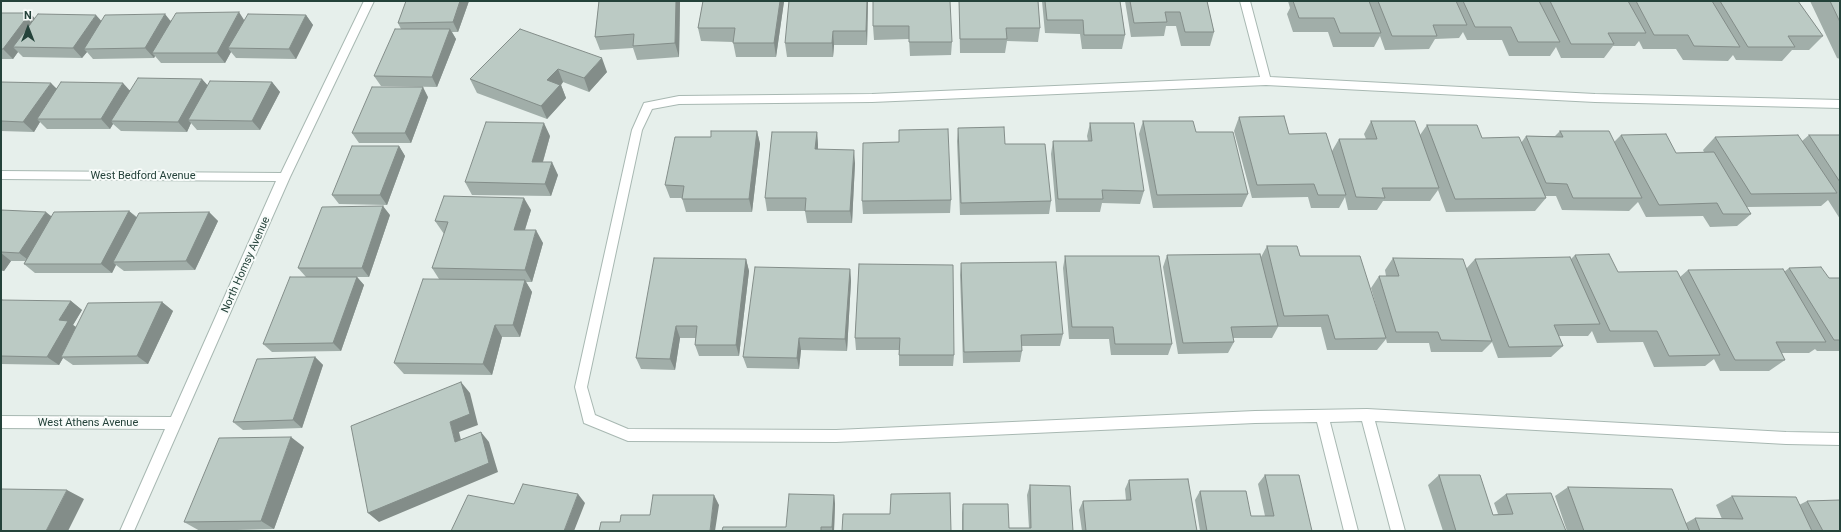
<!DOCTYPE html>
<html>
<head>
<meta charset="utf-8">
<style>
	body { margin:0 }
	#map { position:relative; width:1841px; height:532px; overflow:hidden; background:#e6efeb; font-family:Roboto,sans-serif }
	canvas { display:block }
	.frame { position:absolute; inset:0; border:2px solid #24423a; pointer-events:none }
	.north { position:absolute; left:8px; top:8px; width:40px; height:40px; -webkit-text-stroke:3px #f7fbf9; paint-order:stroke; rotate:0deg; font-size:11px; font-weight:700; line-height:16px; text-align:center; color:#24423a }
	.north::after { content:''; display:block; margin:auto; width:14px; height:18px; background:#24423a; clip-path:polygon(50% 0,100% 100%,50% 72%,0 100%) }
</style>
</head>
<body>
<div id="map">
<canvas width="1841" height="532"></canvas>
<div class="frame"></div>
<div class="north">N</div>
</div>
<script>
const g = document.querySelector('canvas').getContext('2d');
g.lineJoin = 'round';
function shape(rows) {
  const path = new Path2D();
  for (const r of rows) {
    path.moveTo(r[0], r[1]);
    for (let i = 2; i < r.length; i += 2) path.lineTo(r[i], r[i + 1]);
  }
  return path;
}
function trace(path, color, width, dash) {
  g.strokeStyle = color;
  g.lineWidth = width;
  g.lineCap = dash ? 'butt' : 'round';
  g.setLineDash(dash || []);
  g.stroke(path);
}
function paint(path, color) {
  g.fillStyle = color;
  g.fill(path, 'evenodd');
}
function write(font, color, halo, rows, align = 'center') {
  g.font = font + ' Roboto,sans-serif';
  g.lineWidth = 4;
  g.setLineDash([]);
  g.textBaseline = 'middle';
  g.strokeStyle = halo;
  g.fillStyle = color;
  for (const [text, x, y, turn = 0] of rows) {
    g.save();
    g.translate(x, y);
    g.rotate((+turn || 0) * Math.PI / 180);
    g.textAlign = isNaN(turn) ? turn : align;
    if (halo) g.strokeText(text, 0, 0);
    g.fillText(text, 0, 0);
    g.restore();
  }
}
const street = shape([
	[364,1,374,1,290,177,134,531,120,531,165,429,1,428,1,416,171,417,276,181,1,179,1,171,281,173,364,1],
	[1240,1,1250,1,1270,77,1595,94,1840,100,1840,108,1595,102,1266,85,872,102,679,104,652,109,642,130,587,387,595,415,628,429,836,430,1255,411,1367,409,1786,432,1840,433,1840,445,1786,444,1375,421,1405,531,1391,531,1362,421,1330,422,1358,531,1344,531,1317,422,1255,423,836,442,628,441,584,423,575,387,632,130,644,103,679,96,872,94,1260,77,1240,1]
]);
trace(street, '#a8b8b2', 2);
paint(street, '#fff');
paint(shape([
	[406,1,469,1,458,32,452,32,456,39,437,87,381,86,374,76,401,29,398,23],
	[599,1,680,1,679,57,637,60,633,48,600,50,595,37],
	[703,1,784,1,776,57,736,57,733,42,701,41,698,28],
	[868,1,867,45,834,45,833,57,787,57,785,43],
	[873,1,952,42,951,55,910,56,909,39,874,40,873,26],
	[959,1,1038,1,1040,28,1038,42,1007,41,1005,53,960,53],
	[1042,1,1120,1,1125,35,1122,49,1082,49,1080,34,1045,33],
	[1125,1,1207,1,1214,32,1210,46,1181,46,1176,26,1166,26,1164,36,1131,37],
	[1288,1,1798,1,1823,36,1809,50,1792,50,1782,61,1736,60,1733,55,1728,61,1683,60,1676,49,1643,49,1639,41,1635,46,1613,46,1604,58,1561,58,1556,47,1550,56,1509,56,1502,40,1467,40,1463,32,1459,38,1435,39,1429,49,1385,50,1380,36,1374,47,1333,47,1328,32,1293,32,1287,14,1290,8],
	[1810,1,1840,1,1840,59,1837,58],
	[1,13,35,18,101,21,244,20,306,15,313,25,296,59,236,58,231,52,225,63,161,63,155,56,154,58,93,59,87,52,82,58,23,57,18,52,13,59,1,59],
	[520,29,607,72,589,92,563,82,561,85,566,98,547,119,477,93,470,79],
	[1,82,57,88,130,90,272,82,280,92,260,130,197,130,191,123,187,132,121,131,113,124,110,129,47,129,40,122,34,132,1,131],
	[428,97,411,143,359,143,352,133],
	[1239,117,1289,134,1332,151,1339,139,1366,139,1364,134,1371,121,1420,135,1427,125,1482,138,1521,143,1526,136,1555,136,1560,131,1614,142,1621,135,1676,153,1704,152,1703,150,1715,137,1802,141,1809,135,1840,135,1840,219,1828,200,1821,206,1747,207,1751,214,1737,226,1710,227,1703,216,1646,217,1638,202,1629,211,1562,210,1556,196,1545,196,1546,198,1535,211,1446,212,1438,190,1430,201,1383,201,1377,210,1348,210,1345,197,1339,208,1311,208,1308,197,1252,198,1234,131],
	[1143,121,1196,132,1248,194,1242,207,1153,208,1139,134],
	[1090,123,1144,191,1140,204,1102,203,1100,212,1056,212,1051,154,1053,141,1088,141,1087,136],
	[958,128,1005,144,1051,201,1049,214,960,215,957,141],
	[757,131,760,144,752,212,686,212,682,198,670,198,665,185,711,137],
	[817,132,818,145,818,149,855,163,852,223,807,223,805,211,767,211,765,198],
	[550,136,543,162,558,175,551,196,472,195,465,182],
	[899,142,951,200,950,213,863,214,862,201],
	[399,146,405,156,387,205,339,204,332,195],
	[1,210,52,216,129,211,137,217,209,212,218,221,195,270,124,271,116,265,112,273,35,273,24,264,25,261,11,261,4,271,1,271],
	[531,210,525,230,543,243,532,282,526,282,532,292,520,337,502,337,492,375,404,374,394,363,439,279,432,268,444,234,435,221],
	[390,215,369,277,357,277,364,285,341,351,272,352,263,344,306,277,298,268],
	[1267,246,1300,256,1381,323,1371,288,1379,276,1386,276,1385,270,1393,258,1466,269,1475,259,1571,259,1575,255,1618,272,1680,277,1688,270,1784,272,1789,268,1829,278,1840,278,1840,351,1817,351,1815,349,1809,353,1782,353,1785,360,1769,371,1720,371,1714,359,1705,366,1654,367,1643,342,1597,343,1592,331,1588,336,1559,336,1563,346,1551,357,1498,358,1492,342,1482,352,1431,352,1429,343,1387,343,1386,339,1377,350,1327,350,1321,327,1278,327,1272,338,1233,338,1234,342,1228,353,1178,354,1163,267,1167,255,1261,257],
	[1065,256,1172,344,1168,355,1111,355,1109,339,1069,339,1063,268],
	[746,259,749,271,739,356,699,356,695,345,696,338,680,338,675,370,641,369,636,358],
	[961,263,1063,334,1060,346,1022,346,1022,351,1020,362,963,363,960,275],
	[859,264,954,355,953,366,899,366,899,350,856,350,855,338],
	[850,269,851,281,847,351,801,350,799,369,747,368,743,357],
	[1,301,71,301,82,310,73,325,76,327,162,302,173,311,148,364,73,365,63,358,59,365,1,364],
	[315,357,323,365,302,428,243,430,233,422],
	[304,447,274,529,200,531,184,522],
	[1265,475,1312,531,1200,531,1195,500,1200,491,1251,516,1265,516,1258,484],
	[1439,475,1493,515,1498,514,1494,503,1506,494,1566,531,1443,531,1428,485],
	[1129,480,1197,531,1082,531,1079,510,1083,501,1126,500,1125,489],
	[1030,485,1073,531,962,531,962,513,963,504,1009,528,1029,528,1027,495],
	[1568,487,1686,523,1695,518,1722,519,1716,505,1732,496,1799,505,1807,501,1840,531,1567,531,1555,496],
	[834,495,835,504,834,531,722,531,786,527]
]), '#a1aea9');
paint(shape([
	[460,1,469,1,458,32,453,22],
	[676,1,680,1,679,57,675,43],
	[780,1,784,1,784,2,776,57,774,43],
	[867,1,868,1,867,45,866,31],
	[239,12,246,23,228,48,231,52,225,63,217,53],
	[30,13,39,23,13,47,18,52,13,59,3,49],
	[165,14,173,24,152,53,155,56,154,58,145,48],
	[96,15,105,25,84,49,87,52,82,58,73,48],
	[306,15,313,25,296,59,289,49],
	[450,29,456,39,437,87,432,77],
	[833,31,834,45,833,57,832,43],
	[602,58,607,72,589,92,584,78],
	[558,69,563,82,561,85,566,98,547,119,541,106,547,80],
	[202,79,211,89,188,120,191,123,187,132,178,122],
	[272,82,280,92,260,130,252,121],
	[51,83,61,93,37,119,40,122,34,132,23,122],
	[123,83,132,93,111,121,113,124,110,129,101,119],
	[423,87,428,97,411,143,405,133],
	[544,123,550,136,539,175,532,162],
	[757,131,760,144,752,212,749,199],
	[817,132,818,145,817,162,815,149],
	[399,146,405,156,387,205,380,195],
	[854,150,855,163,852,223,850,211],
	[552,162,558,175,551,196,545,184],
	[524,198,531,210,521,242,514,230],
	[383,206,390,215,369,277,362,268],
	[129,211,139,220,113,262,116,265,112,273,101,264],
	[46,212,57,221,31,262,19,253],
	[209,212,218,221,195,270,186,261],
	[536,230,543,243,532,282,525,270],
	[1,253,11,261,4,271,1,269],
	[746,259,749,271,739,356,736,345],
	[850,269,851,281,847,351,845,339],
	[357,277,364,285,341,351,333,343],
	[525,280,532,292,520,337,513,325],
	[71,301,82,310,73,325,79,329,61,357,63,358,59,365,47,357,59,320],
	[162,302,173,311,148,364,137,356],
	[495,325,502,337,492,375,483,364],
	[676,326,680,338,675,370,670,359],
	[799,338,801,350,799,369,797,358],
	[315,357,323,365,302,428,293,420],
	[461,382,470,393,478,425,459,432,464,452,455,442,450,422],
	[481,432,489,442,498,472,379,522,368,513],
	[291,437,304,447,274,529,261,521],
	[67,490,84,499,68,531,46,531],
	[578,494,585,503,574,531,564,531],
	[714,495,719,505,715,531,710,531],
	[834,495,835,504,834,531,832,531,832,527]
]), '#838d89');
const building = shape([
	[406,1,460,1,453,22,398,23,406,1],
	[599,1,676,1,675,43,633,46,634,34,595,37,599,1],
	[703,1,780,1,774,43,733,43,735,28,698,28,703,1],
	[789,1,867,1,866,31,833,31,832,43,785,43,789,1],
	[873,1,950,1,952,42,909,42,909,26,873,26,873,1],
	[959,1,1038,1,1040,28,1006,28,1007,39,960,39,959,1],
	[1045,1,1120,1,1125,35,1084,35,1083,20,1047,20,1045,1],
	[1130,1,1207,1,1214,32,1185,32,1180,12,1165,12,1167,22,1134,23,1130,1],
	[1293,1,1369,1,1381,33,1340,33,1334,18,1299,18,1293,1],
	[1378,1,1456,1,1467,25,1433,25,1437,36,1392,36,1378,1],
	[1463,1,1539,1,1560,42,1518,42,1511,27,1475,27,1463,1],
	[1550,1,1628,1,1646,33,1608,33,1614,44,1571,44,1550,1],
	[1636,1,1712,1,1740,47,1694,46,1688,35,1654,35,1636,1],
	[1720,1,1798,1,1823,36,1788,36,1795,47,1748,47,1720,1],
	[1830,1,1840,1,1840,22,1830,1],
	[239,12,217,53,152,53,176,13,239,12],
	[1,13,30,13,3,49,1,49,1,13],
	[38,14,96,15,73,48,13,47,38,14],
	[165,14,145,48,84,49,105,15,165,14],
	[248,14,306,15,289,49,228,48,248,14],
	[395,29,450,29,432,77,374,76,395,29],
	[520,29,602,58,584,78,558,69,547,80,560,85,541,106,470,79,520,29],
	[138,78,202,79,178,122,111,121,138,78],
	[210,81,272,82,252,121,188,120,210,81],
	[1,82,51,83,23,122,1,121,1,82],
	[61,82,123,83,101,119,37,119,61,82],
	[372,87,423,87,405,133,352,133,372,87],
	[1284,116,1289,134,1326,133,1346,195,1318,195,1314,184,1257,185,1239,117,1284,116],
	[1143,121,1193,121,1196,132,1233,132,1248,194,1157,195,1143,121],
	[1371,121,1415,121,1439,188,1382,188,1385,198,1356,197,1339,139,1377,139,1371,121],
	[486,122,544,123,532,162,552,162,545,184,465,182,486,122],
	[1090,123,1134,123,1144,191,1102,190,1103,199,1058,199,1053,141,1092,141,1090,123],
	[1427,125,1477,125,1482,138,1519,137,1546,198,1455,199,1427,125],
	[1004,127,1005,144,1045,144,1051,201,961,203,958,128,1004,127],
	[948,129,951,200,862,201,863,143,899,142,899,130,948,129],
	[711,131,757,131,749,199,682,199,684,186,665,185,675,137,711,137,711,131],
	[1560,131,1609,131,1642,198,1573,198,1567,184,1546,183,1526,136,1563,137,1560,131],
	[772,132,817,132,815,149,854,150,850,211,805,211,806,198,765,198,772,132],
	[1666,134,1676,153,1714,152,1751,214,1723,214,1717,203,1659,205,1621,135,1666,134],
	[1798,135,1837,193,1751,194,1715,137,1798,135],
	[1809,135,1840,135,1840,182,1809,135],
	[352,146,399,146,380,195,332,195,352,146],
	[444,196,524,198,514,230,536,230,525,270,432,268,448,222,435,221,444,196],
	[383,206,362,268,298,268,322,207,383,206],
	[1,210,46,212,19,253,1,252,1,210],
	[129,211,101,264,24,264,54,212,129,211],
	[209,212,186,261,113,262,139,213,209,212],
	[1267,246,1297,246,1300,256,1360,256,1386,338,1335,339,1328,315,1284,316,1267,246],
	[1260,254,1278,326,1231,327,1234,342,1183,343,1167,255,1260,254],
	[1609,254,1618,272,1677,271,1720,355,1669,356,1657,331,1610,331,1575,255,1609,254],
	[1065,256,1159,256,1172,344,1115,344,1113,327,1072,327,1065,256],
	[1570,257,1600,324,1554,325,1563,346,1509,347,1475,259,1570,257],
	[654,258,746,259,736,345,695,345,697,326,676,326,670,359,636,358,654,258],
	[1393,258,1463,259,1492,341,1441,340,1438,332,1396,332,1379,276,1399,276,1393,258],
	[1056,262,1063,334,1021,335,1022,351,964,352,961,263,1056,262],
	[859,264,953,265,954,355,899,355,900,338,855,338,859,264],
	[755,267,850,269,845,339,799,338,797,358,743,357,755,267],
	[1821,267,1829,278,1840,278,1840,340,1834,340,1789,268,1821,267],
	[1783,269,1826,342,1776,342,1785,360,1735,360,1688,270,1783,269],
	[290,277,357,277,333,343,263,344,290,277],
	[423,279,525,280,513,325,495,325,483,364,394,363,423,279],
	[2,300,71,301,59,320,68,321,47,357,1,356,1,301,2,300],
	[162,302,137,356,61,357,88,303,162,302],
	[315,357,293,420,233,422,257,359,315,357],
	[461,382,470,414,450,422,455,442,481,432,489,463,368,513,351,426,461,382],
	[291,437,261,521,184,522,219,438,291,437],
	[1265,475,1299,475,1312,531,1207,531,1200,491,1246,491,1251,516,1274,516,1265,475],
	[1439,475,1480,475,1493,515,1513,514,1506,494,1551,493,1566,531,1456,531,1439,475],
	[1188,479,1197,531,1086,531,1083,501,1131,500,1129,480,1188,479],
	[523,484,578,494,564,531,451,531,468,495,514,504,523,484],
	[1030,485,1070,486,1073,531,963,531,963,504,1008,504,1009,528,1031,528,1030,485],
	[1568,487,1672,489,1689,531,1584,531,1568,487],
	[1,489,67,490,46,531,1,531,1,489],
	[950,493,951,531,842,531,843,514,890,514,891,494,950,493],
	[789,494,834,495,832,527,821,527,821,531,722,531,723,527,786,527,789,494],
	[653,495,714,495,710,531,599,531,601,522,620,522,621,515,650,515,653,495],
	[1732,496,1796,497,1812,531,1700,531,1695,518,1743,519,1732,496],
	[1840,500,1840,531,1823,531,1807,501,1840,500]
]);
paint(building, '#bbcac4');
trace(building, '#838d89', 1);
write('11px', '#24423a', '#f7fbf9', [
	["West Bedford Avenue",143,176],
	["North Homsy Avenue",246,265,-66],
	["West Athens Avenue",88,423]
]);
</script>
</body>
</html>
